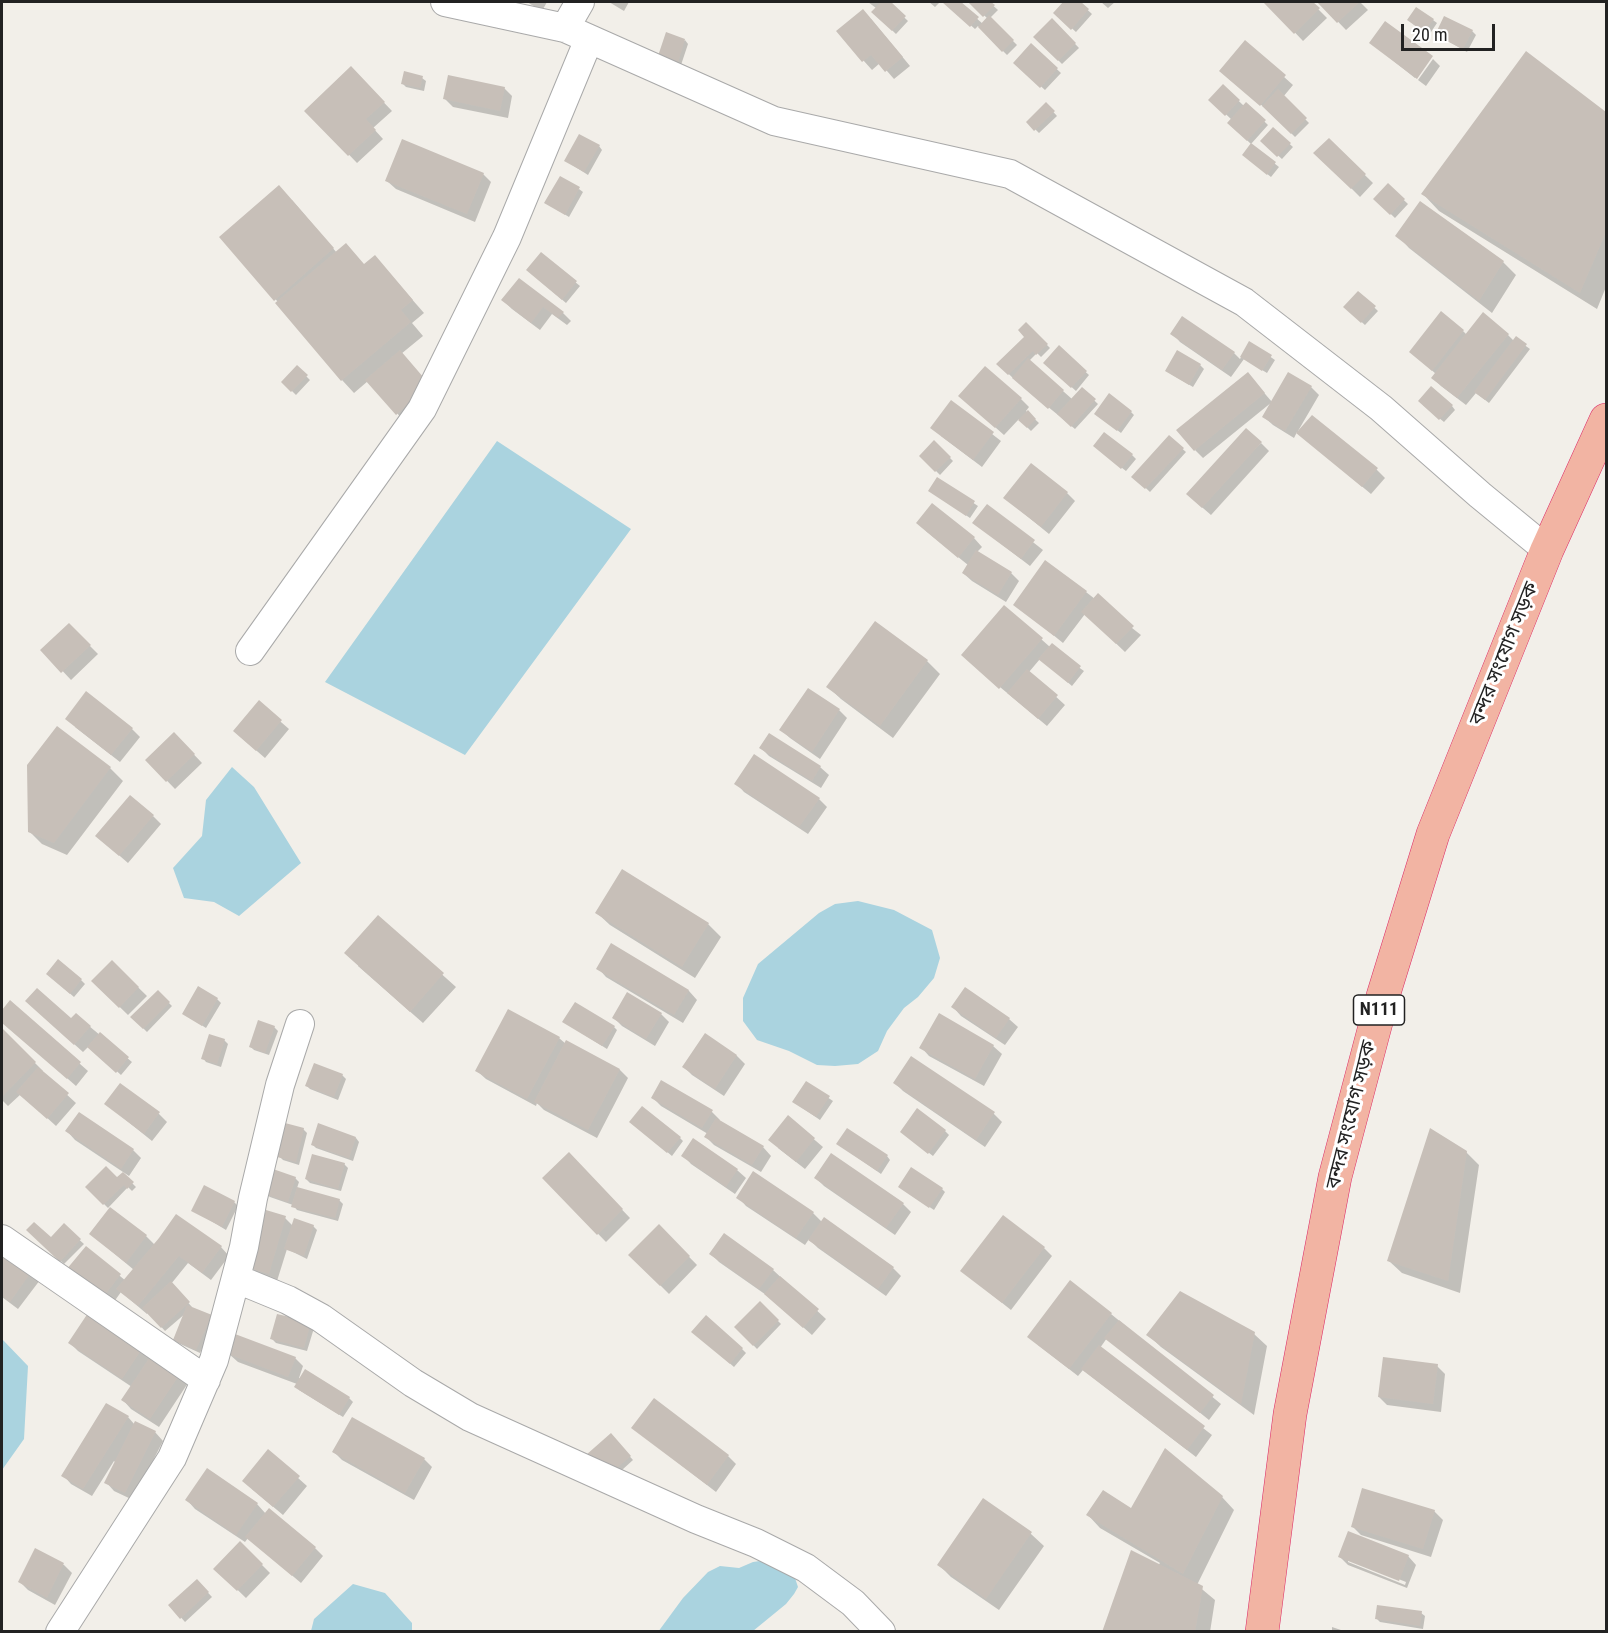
<!DOCTYPE html>
<html>
<head>
<meta charset="utf-8">
<style>
	body { margin:0 }
	#map { position:relative; width:1608px; height:1633px; overflow:hidden; background:#f2efe9; font-family:"Roboto Condensed",sans-serif }
	canvas { display:block }
	.frame { position:absolute; inset:0; border:3px solid #222; pointer-events:none }
	.scale { position:absolute; left:1401px; top:24px; width:94px; height:27px; box-sizing:border-box; border:3px solid #222; border-top:0; padding-left:8px; font-size:18px; line-height:21px; white-space:nowrap; color:#222; -webkit-text-stroke:4px #fff; paint-order:stroke }
</style>
</head>
<body>
<div id="map">
<canvas width="1608" height="1633"></canvas>
<div class="frame"></div>
<div class="scale">20 m</div>
</div>
<script>
const g = document.querySelector('canvas').getContext('2d');
g.lineJoin = 'round';
function paint(path, color) {
  g.fillStyle = color;
  g.fill(path, 'evenodd');
}
function shape(rows) {
  const path = new Path2D();
  for (const r of rows) {
    path.moveTo(r[0], r[1]);
    for (let i = 2; i < r.length; i += 2) path.lineTo(r[i], r[i + 1]);
  }
  return path;
}
function trace(path, color, width, dash) {
  g.strokeStyle = color;
  g.lineWidth = width;
  g.lineCap = dash ? 'butt' : 'round';
  g.setLineDash(dash || []);
  g.stroke(path);
}
function write(font, color, halo, rows, align = 'center') {
  g.font = font + ' "Roboto Condensed","Noto Sans Bengali",sans-serif';
  g.lineWidth = 6;
  g.setLineDash([]);
  g.textBaseline = 'middle';
  g.strokeStyle = halo;
  g.fillStyle = color;
  for (const [text, x, y, turn = 0] of rows) {
    g.save();
    g.translate(x, y);
    g.rotate((+turn || 0) * Math.PI / 180);
    g.textAlign = isNaN(turn) ? turn : align;
    if (halo) g.strokeText(text, 0, 0);
    g.fillText(text, 0, 0);
    g.restore();
  }
}
paint(shape([
	[497,441,631,529,465,755,325,682],
	[232,767,254,787,301,863,239,916,214,902,184,898,173,868,202,836,206,800],
	[858,901,894,910,932,930,940,958,934,978,918,997,904,1008,887,1031,878,1051,858,1064,835,1066,817,1065,789,1051,757,1040,743,1021,743,998,758,964,819,913,835,904],
	[2,1339,28,1366,24,1439,2,1470],
	[767,1560,795,1578,798,1587,794,1594,786,1604,753,1631,658,1632,683,1598,708,1572,720,1566,739,1568,753,1562],
	[353,1584,385,1593,412,1623,412,1631,311,1631,314,1619]
]), '#aad3df');
paint(shape([
	[527,2,547,2,542,11],
	[609,2,629,2,624,11],
	[868,2,888,2,908,21,896,34,873,12,876,8],
	[929,2,940,2,935,7],
	[944,2,958,2,983,24,988,19,970,2,989,2,998,10,990,18,1017,45,1007,55,978,26,975,29],
	[1065,2,1079,2,1092,14,1076,32,1055,13],
	[1101,2,1115,2,1108,8],
	[1266,2,1311,2,1327,18,1303,41],
	[1319,2,1360,2,1368,10,1346,30],
	[871,19,910,66,894,79,880,63,872,70,838,32],
	[1052,20,1079,48,1062,64,1035,37],
	[1433,20,1437,23,1429,35,1413,24],
	[1472,31,1476,35,1467,52,1437,35],
	[685,40,688,44,680,68,663,62],
	[1245,42,1293,85,1283,97,1309,123,1295,137,1270,112,1229,79],
	[1371,43,1431,57,1415,78],
	[1031,45,1061,73,1045,90,1015,63],
	[1526,53,1606,114,1606,287,1597,309,1439,211,1423,194],
	[1433,59,1440,66,1426,86,1418,80],
	[351,68,392,111,373,128,383,139,357,163,307,111],
	[422,78,426,81,424,91,406,87,402,83],
	[1223,86,1244,106,1246,104,1268,125,1251,144,1229,123,1232,120,1211,100],
	[504,88,512,96,508,118,453,107,445,99],
	[1046,104,1057,116,1039,133,1028,122],
	[1273,129,1293,147,1282,159,1262,141],
	[1329,140,1373,183,1360,197,1316,153],
	[1251,145,1279,167,1271,177,1248,159],
	[599,146,602,150,588,175,566,161],
	[483,174,491,182,475,222,396,189,387,181],
	[1388,185,1408,204,1395,218,1375,199],
	[579,189,583,192,569,217,546,203],
	[292,200,337,253,365,265,375,257,424,313,412,323,423,336,401,354,437,394,405,422,368,381,354,393,342,380,278,302,221,238],
	[1420,203,1503,262,1516,275,1492,313,1409,248,1397,235],
	[541,254,580,286,566,303,532,274],
	[519,280,563,313,571,321,567,325,552,314,540,330,512,309,503,300],
	[1359,293,1378,311,1365,325,1345,307],
	[1026,324,1050,348,1041,357,1037,353,1029,361,1072,399,1082,389,1098,404,1075,429,1013,378,998,364,1026,337],
	[1463,331,1467,335,1508,335,1514,341,1516,339,1530,349,1489,403,1476,393,1466,405,1441,386,1433,378,1436,374,1411,352],
	[1172,333,1234,353,1240,359,1250,343,1275,360,1267,373,1244,359,1231,377,1180,342],
	[1059,348,1089,375,1076,391,1045,363],
	[1200,365,1204,369,1193,387,1171,374],
	[297,367,310,380,296,395,283,382],
	[1248,374,1272,402,1203,458,1195,450],
	[1311,387,1319,395,1298,431,1299,432,1312,417,1377,470,1385,478,1371,494,1297,432,1294,438,1273,425,1264,417],
	[1021,399,1029,407,1026,411,1039,423,1031,431,1019,419,1004,435,969,404],
	[951,402,1001,441,982,467,941,436],
	[1423,405,1452,406,1455,410,1444,422],
	[1131,412,1134,415,1121,433,1100,417],
	[1169,437,1186,452,1150,492,1133,476],
	[934,442,953,461,940,475,921,456],
	[1261,443,1269,451,1211,515,1196,502],
	[1099,450,1132,455,1136,459,1126,471],
	[937,479,978,506,970,518,930,491],
	[1067,493,1075,501,1049,534,1005,498],
	[987,506,1043,550,1030,566,974,523],
	[926,531,974,538,982,547,977,552,1011,573,1019,581,1006,602,972,581,963,573,968,565],
	[1086,592,1141,635,1125,652,1085,614,1063,643,1015,604],
	[1005,607,1050,647,1084,671,1072,686,1040,659,1029,672,1065,705,1047,726,971,663],
	[875,623,927,661,940,674,893,738,841,699,828,687],
	[69,625,98,654,71,680,43,650],
	[259,703,289,729,265,758,243,739],
	[839,710,847,718,820,759,790,738,781,730],
	[75,727,132,729,140,737,120,762],
	[57,728,110,768,123,781,67,855,42,844,29,831],
	[182,742,202,763,175,789,147,760],
	[761,748,820,767,829,775,821,788,769,756],
	[736,783,819,799,827,807,808,834,744,792],
	[153,816,161,824,128,863,106,844],
	[597,913,708,924,721,937,695,978,610,925],
	[378,917,456,987,423,1023,358,966],
	[612,945,689,991,697,1000,683,1023,606,977,598,968],
	[112,962,147,996,128,1015,93,981],
	[52,978,81,980,85,984,74,997],
	[158,992,172,1006,147,1032,132,1017],
	[217,999,221,1003,206,1028,184,1014],
	[10,1002,88,1071,76,1086,2,1021,2,1012],
	[953,1007,1009,1019,1018,1027,1005,1045,961,1016],
	[35,1009,71,1020,76,1015,132,1062,121,1075,89,1046,83,1052],
	[661,1014,669,1022,655,1046,622,1026,614,1018],
	[939,1015,993,1046,1002,1054,984,1086,929,1056,921,1047],
	[564,1022,614,1027,617,1030,607,1049],
	[274,1027,278,1031,269,1055,254,1050,250,1046],
	[2,1030,43,1071,42,1072,76,1103,56,1126,21,1094,8,1106,2,1100],
	[705,1035,737,1056,745,1064,724,1096,692,1075,684,1067],
	[559,1038,566,1044,566,1042,620,1070,628,1078,597,1138,544,1110,537,1103,536,1106,486,1079,477,1071],
	[224,1040,228,1044,221,1067,206,1062,203,1058],
	[911,1058,994,1114,1002,1122,985,1147,903,1091,895,1083],
	[342,1075,346,1079,338,1100,310,1089,307,1086],
	[806,1083,833,1101,820,1120,798,1105],
	[653,1098,712,1112,720,1120,719,1122,763,1147,771,1156,761,1172,714,1145,706,1137,708,1134,661,1106],
	[106,1104,159,1114,167,1122,152,1141],
	[788,1117,823,1147,805,1169,778,1148],
	[635,1125,680,1138,683,1141,672,1156],
	[303,1129,307,1133,299,1165,283,1160,279,1156],
	[67,1131,133,1150,141,1158,129,1176,75,1140],
	[945,1131,949,1135,933,1156,906,1135],
	[356,1138,359,1142,353,1161,316,1148,312,1144],
	[693,1140,737,1170,746,1178,735,1194,691,1164,683,1155],
	[838,1144,887,1156,890,1160,881,1174],
	[1466,1152,1479,1165,1460,1293,1402,1273,1389,1261],
	[569,1154,630,1218,606,1242,544,1178],
	[344,1164,348,1168,341,1191,310,1183,306,1179],
	[123,1174,136,1187,132,1191,128,1187,108,1208,87,1187,117,1179],
	[295,1178,299,1182,297,1188,339,1200,343,1204,338,1221,297,1210,293,1205,270,1197,266,1194],
	[816,1178,903,1204,911,1212,895,1235,824,1186],
	[942,1189,945,1192,934,1210,904,1190],
	[738,1197,813,1213,822,1222,893,1268,901,1276,886,1296,818,1248,809,1239,805,1245,746,1206],
	[234,1202,238,1206,226,1230,193,1210],
	[285,1218,293,1226,313,1226,317,1230,307,1259,287,1249,277,1281,259,1275,251,1267],
	[64,1226,84,1244,64,1264,28,1230,51,1240],
	[659,1226,697,1265,669,1294,630,1255],
	[91,1234,146,1236,155,1245,221,1247,229,1256,211,1280,188,1263,171,1284,192,1307,191,1308,215,1320,200,1353,178,1343,174,1340,186,1313,165,1331,148,1312,147,1314,121,1292,111,1306,86,1248,126,1281,134,1270],
	[1044,1248,1052,1256,1011,1310,962,1271],
	[2,1250,40,1280,18,1309,2,1297],
	[711,1254,773,1270,826,1319,812,1335,769,1297,719,1262],
	[760,1303,781,1324,757,1349,736,1327],
	[93,1309,188,1383,159,1427,131,1409,123,1400,132,1387,78,1351,70,1343],
	[1111,1314,1221,1404,1209,1420,1107,1338,1100,1348,1212,1435,1196,1457,1083,1370,1078,1376,1038,1345],
	[310,1324,314,1328,307,1351,276,1343,272,1339],
	[1254,1334,1267,1346,1254,1415,1161,1347,1148,1335],
	[697,1335,742,1349,746,1353,734,1367],
	[229,1354,295,1358,303,1366,299,1378,349,1398,353,1402,343,1417,299,1390,297,1384,238,1362],
	[1437,1366,1445,1374,1441,1412,1387,1405,1379,1397],
	[128,1417,135,1425,155,1432,163,1441,133,1500,114,1491,106,1482,116,1463,114,1461,92,1496,71,1484,63,1475],
	[633,1428,728,1456,736,1464,716,1492],
	[610,1435,633,1460,611,1480],
	[269,1452,307,1486,283,1515,252,1489],
	[334,1452,424,1459,432,1467,414,1500,342,1460],
	[1222,1497,1234,1510,1197,1585,1215,1600,1210,1632,1104,1632,1160,1563,1100,1528,1088,1515],
	[187,1500,257,1504,266,1514,315,1548,323,1556,301,1583,248,1538,245,1542,195,1509],
	[984,1500,1031,1534,1044,1546,999,1610,951,1577,939,1565],
	[1434,1511,1443,1520,1431,1557,1361,1535,1352,1526],
	[240,1543,270,1573,246,1598,216,1569],
	[36,1550,64,1565,72,1573,55,1605,28,1590,20,1582],
	[1408,1556,1416,1565,1407,1588,1348,1565,1340,1557],
	[1348,1559,1406,1582,1405,1585,1348,1562],
	[197,1581,212,1597,185,1622,170,1605],
	[1421,1613,1425,1616,1423,1629,1380,1622,1377,1619],
	[1332,1627,1347,1632,1332,1632]
]), '#0003');
paint(shape([
	[881,2,891,2,906,16,892,31,871,12],
	[942,2,961,2,979,17,970,27],
	[968,2,991,2,995,5,983,17],
	[1063,2,1081,2,1089,9,1071,30,1053,13],
	[1263,2,1313,2,1320,8,1294,34],
	[1317,2,1360,2,1337,23],
	[1416,7,1434,19,1424,32,1407,20],
	[863,9,903,57,885,72,871,55,862,62,836,31],
	[989,15,1014,40,1002,52,978,27],
	[1444,16,1473,30,1463,49,1435,35],
	[1052,18,1076,43,1058,61,1033,37],
	[1385,21,1433,56,1417,79,1369,43],
	[666,32,685,39,677,66,657,59],
	[1245,40,1286,75,1260,106,1219,71],
	[1031,43,1058,68,1040,88,1013,63],
	[1526,51,1606,112,1606,232,1580,293,1421,194],
	[351,66,385,102,366,119,376,130,348,156,304,111],
	[404,71,423,76,420,88,401,84],
	[448,75,505,87,500,111,443,99],
	[1223,84,1240,100,1225,116,1208,100],
	[1278,89,1307,118,1291,134,1262,106],
	[1046,102,1055,111,1034,131,1026,122],
	[1246,102,1266,120,1247,141,1227,123],
	[1273,127,1291,143,1277,157,1260,141],
	[579,134,600,145,584,172,564,161],
	[1329,138,1366,174,1351,189,1313,153],
	[402,139,484,173,467,214,385,181],
	[1251,143,1276,162,1267,175,1242,155],
	[560,176,580,187,565,215,544,203],
	[1388,183,1405,199,1390,215,1373,199],
	[279,185,334,248,274,301,219,237],
	[1420,201,1504,261,1479,301,1395,236],
	[346,243,364,264,375,255,413,300,401,310,411,322,341,381,275,303],
	[541,252,577,281,562,300,526,270],
	[519,278,564,312,558,318,543,307,531,323,501,300],
	[1358,291,1376,306,1361,323,1343,307],
	[1441,311,1464,330,1432,371,1409,352],
	[1483,312,1509,334,1457,398,1431,378],
	[1182,316,1235,352,1222,370,1170,334],
	[1026,322,1048,344,1036,355,1033,351,1008,375,996,364,1024,337,1018,330],
	[1516,336,1527,344,1485,400,1474,392],
	[1249,341,1272,355,1262,371,1240,357],
	[1059,345,1087,371,1071,388,1043,363],
	[400,350,430,385,396,415,365,380],
	[1177,350,1201,364,1189,385,1165,371],
	[1028,358,1064,390,1048,409,1012,378],
	[297,365,308,375,291,392,281,382],
	[985,366,1022,398,995,428,958,396],
	[1248,372,1265,393,1194,451,1176,430],
	[1288,372,1312,386,1285,431,1262,417],
	[1431,386,1453,405,1439,420,1418,401],
	[1082,387,1096,399,1071,427,1057,414],
	[1109,393,1132,411,1117,431,1094,414],
	[951,400,994,432,973,460,930,428],
	[1028,410,1036,419,1027,428,1018,420],
	[1312,415,1378,468,1362,487,1296,433],
	[1246,428,1262,442,1202,508,1186,494],
	[1104,432,1133,454,1121,469,1093,446],
	[1169,435,1184,448,1145,489,1131,477],
	[934,440,951,457,935,472,919,456],
	[1031,463,1068,492,1041,527,1003,498],
	[937,477,975,501,966,516,928,491],
	[932,503,975,537,958,558,916,523],
	[987,504,1035,540,1021,559,972,523],
	[976,550,1012,572,998,595,962,573],
	[1045,560,1087,591,1054,636,1013,605],
	[1098,593,1134,626,1116,644,1081,612],
	[1004,605,1043,638,999,689,961,655],
	[875,621,928,660,880,726,826,687],
	[69,623,91,645,61,673,40,650],
	[1052,643,1081,666,1068,683,1038,659],
	[1027,669,1058,695,1038,719,1007,693],
	[808,688,840,709,812,752,779,730],
	[86,691,133,728,111,755,65,719],
	[259,700,282,720,256,751,233,731],
	[57,726,111,767,54,843,28,832,27,765],
	[174,732,195,754,166,782,145,760],
	[769,733,821,766,812,781,759,748],
	[754,754,820,798,799,827,734,784],
	[130,795,154,815,119,856,95,836],
	[622,869,709,923,682,967,595,913],
	[378,915,444,973,410,1012,344,953],
	[611,943,689,990,674,1015,596,969],
	[58,959,82,979,70,994,46,974],
	[112,960,139,987,119,1008,91,981],
	[198,986,218,998,202,1026,182,1014],
	[965,987,1010,1018,996,1038,951,1007],
	[37,988,71,1018,76,1013,91,1026,74,1045,25,1001],
	[158,990,170,1002,143,1029,130,1017],
	[627,992,662,1013,646,1039,612,1018],
	[10,1000,81,1062,67,1079,2,1023,2,1010],
	[575,1002,615,1026,602,1046,562,1022],
	[508,1009,560,1037,527,1099,475,1071],
	[939,1013,994,1045,975,1079,919,1048],
	[258,1020,275,1026,265,1053,249,1047],
	[2,1028,36,1062,2,1097],
	[100,1032,129,1057,116,1073,87,1047],
	[705,1033,737,1055,715,1089,682,1067],
	[209,1034,225,1039,217,1064,201,1059],
	[566,1040,620,1069,588,1130,534,1102],
	[911,1056,995,1112,976,1140,893,1083],
	[314,1063,343,1074,334,1097,305,1086],
	[38,1067,69,1093,47,1119,16,1092],
	[661,1080,713,1110,702,1128,651,1098],
	[806,1081,830,1096,816,1117,792,1102],
	[120,1083,160,1112,144,1134,104,1104],
	[642,1106,681,1137,667,1153,629,1122],
	[917,1108,946,1130,928,1154,900,1132],
	[79,1112,134,1149,121,1169,65,1131],
	[788,1115,815,1138,796,1162,768,1140],
	[716,1118,764,1146,752,1165,704,1137],
	[285,1123,304,1128,296,1162,277,1157],
	[318,1123,356,1137,349,1158,311,1145],
	[847,1128,888,1155,877,1171,836,1144],
	[1430,1128,1467,1151,1448,1281,1387,1261],
	[693,1138,738,1169,726,1187,681,1156],
	[569,1152,623,1209,597,1235,542,1178],
	[831,1153,904,1203,886,1228,814,1178],
	[312,1154,345,1163,338,1189,305,1179],
	[106,1166,117,1177,123,1172,134,1182,127,1189,124,1185,103,1205,85,1187],
	[911,1167,943,1188,929,1208,898,1187],
	[273,1169,296,1177,288,1202,265,1194],
	[753,1171,814,1212,796,1238,736,1198],
	[204,1185,235,1201,222,1227,191,1211],
	[297,1187,340,1199,335,1218,291,1207],
	[110,1207,147,1235,126,1263,89,1234],
	[266,1210,286,1216,269,1274,249,1268],
	[176,1214,222,1246,202,1273,179,1256,138,1306,116,1289,159,1238],
	[1003,1215,1045,1247,1002,1303,960,1271],
	[824,1217,894,1267,878,1289,808,1240],
	[294,1218,314,1225,304,1256,284,1249],
	[34,1222,51,1237,64,1223,81,1239,60,1262,26,1230],
	[659,1224,690,1256,660,1286,628,1255],
	[724,1233,774,1269,759,1289,709,1254],
	[86,1246,121,1274,102,1299,66,1270],
	[2,1248,32,1271,10,1302,2,1296],
	[780,1276,819,1309,803,1328,764,1294],
	[1070,1280,1112,1313,1069,1369,1027,1337],
	[171,1281,190,1302,161,1328,142,1308],
	[1180,1291,1255,1332,1241,1404,1146,1335],
	[760,1301,779,1320,753,1346,734,1327],
	[187,1305,212,1315,196,1350,173,1340],
	[92,1307,146,1343,122,1379,68,1343],
	[277,1314,311,1322,304,1348,270,1339],
	[706,1315,743,1348,730,1364,691,1332],
	[1119,1320,1214,1395,1200,1413,1104,1338],
	[235,1334,296,1357,288,1377,228,1354],
	[1099,1345,1205,1426,1187,1450,1081,1369],
	[152,1354,180,1374,150,1419,121,1400],
	[1383,1357,1438,1364,1433,1404,1378,1397],
	[305,1369,350,1397,339,1415,294,1387],
	[654,1398,729,1455,707,1485,631,1428],
	[106,1403,129,1416,83,1489,61,1476],
	[352,1417,425,1458,405,1493,332,1452],
	[135,1421,156,1431,125,1493,104,1483],
	[611,1433,631,1456,606,1477,586,1455],
	[1165,1448,1223,1496,1183,1574,1086,1515,1103,1490,1131,1508],
	[268,1449,300,1476,273,1507,242,1481],
	[207,1468,258,1503,236,1535,185,1500],
	[1362,1488,1435,1510,1423,1549,1351,1527],
	[983,1498,1032,1532,986,1599,937,1565],
	[269,1508,316,1547,292,1576,245,1537],
	[1348,1531,1409,1555,1399,1581,1338,1557],
	[240,1541,263,1564,237,1591,213,1569],
	[35,1548,64,1563,47,1598,18,1582],
	[1131,1550,1203,1586,1195,1632,1102,1632],
	[197,1579,209,1592,180,1619,168,1605],
	[1377,1605,1422,1611,1420,1626,1375,1619]
]), '#c7bfb8');
const minor = shape([
	[445,2,565,28,774,121,1010,174,1244,302,1381,408,1480,495,1547,550],
	[565,28,580,2],
	[250,651,422,409,507,237,589,39],
	[2,1239,206,1380],
	[237,1279,288,1300,321,1318,413,1383,470,1417,696,1519,756,1543,806,1568,853,1603,881,1632],
	[60,1632,172,1458,214,1360,244,1247,253,1198,280,1085,300,1024]
]);
const trunk = shape([
	[1262,1632,1290,1414,1335,1177,1383,996,1433,834,1547,550,1606,420]
]);
trace(minor, '#a9a9a9', 30);
trace(trunk, '#dc2a67', 34);
trace(minor, '#fff', 28);
trace(trunk, '#f2b4a3', 33);
for (const [x, y, w] of [
	[1379,1010,51]
]) {
  const box = new Path2D();
  box.roundRect(x - w / 2, y - 15, w, 30, 4.5);
  g.fillStyle = '#fff';
  g.fill(box);
  trace(box, '#222', 1.5);
}
write('bold 18px', '#222', null, [
	["N111",1379,1010]
]);
write('20px', '#222', '#fff', [
	["বন্দর সংযোগ সড়ক",1505,654,-68],
	["বন্দর সংযোগ সড়ক",1352,1115,-76]
]);
</script>
</body>
</html>
